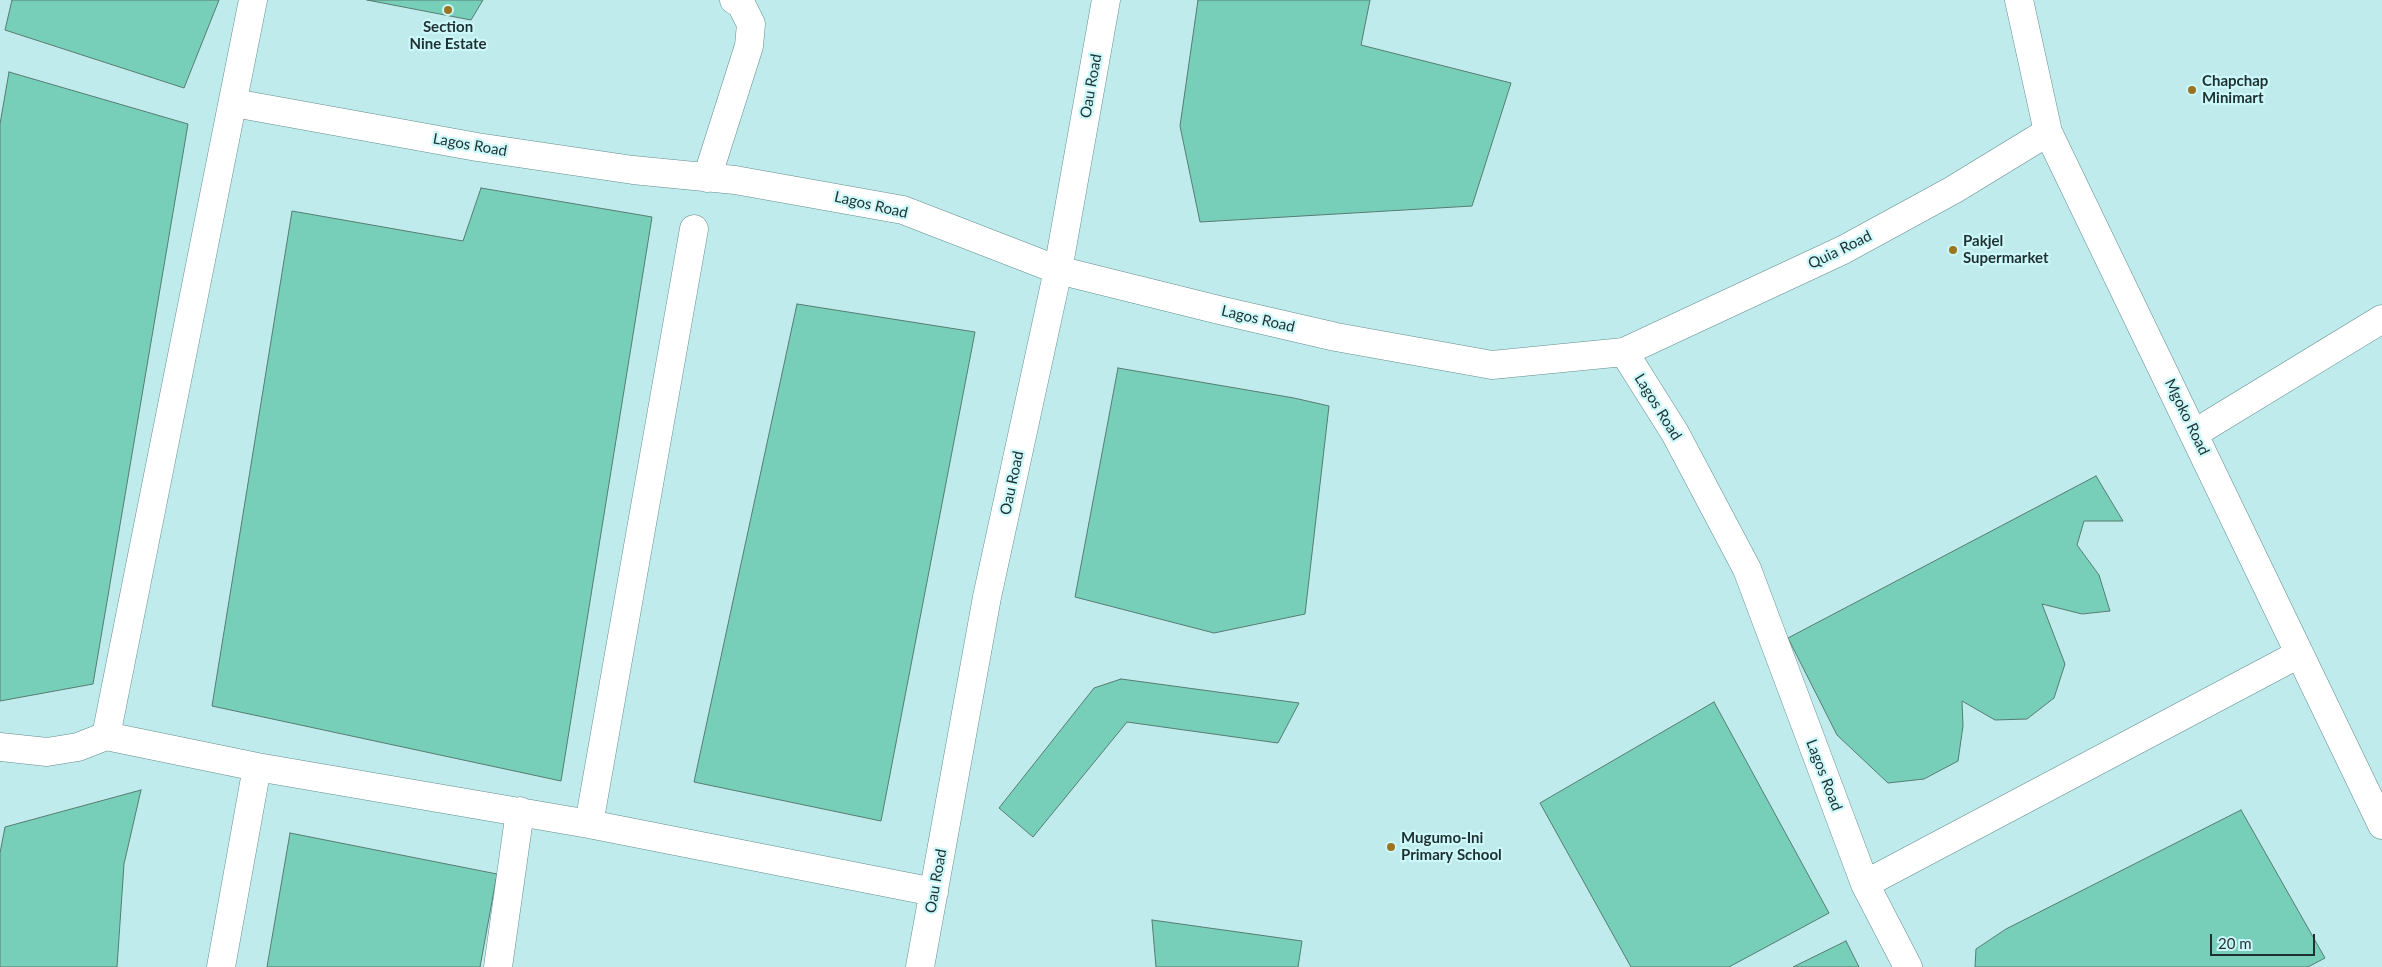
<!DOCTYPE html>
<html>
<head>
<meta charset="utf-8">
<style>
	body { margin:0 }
	#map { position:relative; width:2382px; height:967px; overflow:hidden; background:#bfebed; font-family:Lato,sans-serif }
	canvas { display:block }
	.scale { position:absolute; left:2210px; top:934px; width:105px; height:22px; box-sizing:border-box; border:2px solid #1f3031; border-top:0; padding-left:6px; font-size:15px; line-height:18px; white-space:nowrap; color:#1f3031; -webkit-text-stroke:4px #ccf8fa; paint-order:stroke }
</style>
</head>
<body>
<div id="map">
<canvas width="2382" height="967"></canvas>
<div class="scale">20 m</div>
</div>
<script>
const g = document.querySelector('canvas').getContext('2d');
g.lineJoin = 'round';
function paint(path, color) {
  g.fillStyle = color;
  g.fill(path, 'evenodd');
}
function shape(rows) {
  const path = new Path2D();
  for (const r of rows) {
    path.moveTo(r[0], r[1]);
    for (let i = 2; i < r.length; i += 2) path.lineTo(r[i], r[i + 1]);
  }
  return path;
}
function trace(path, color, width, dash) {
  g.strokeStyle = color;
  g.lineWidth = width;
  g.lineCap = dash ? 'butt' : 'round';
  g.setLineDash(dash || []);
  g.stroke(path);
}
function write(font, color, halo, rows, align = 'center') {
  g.font = font + ' Lato,sans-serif';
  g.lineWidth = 4.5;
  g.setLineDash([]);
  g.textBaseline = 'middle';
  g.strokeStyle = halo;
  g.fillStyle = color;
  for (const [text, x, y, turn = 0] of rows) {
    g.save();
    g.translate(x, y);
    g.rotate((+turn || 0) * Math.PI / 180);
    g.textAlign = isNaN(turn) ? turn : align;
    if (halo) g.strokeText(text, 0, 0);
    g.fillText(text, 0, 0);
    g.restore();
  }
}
const building = shape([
	[12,0,219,0,184,88,5,30,12,0],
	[367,0,483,0,471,20,367,0],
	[1198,0,1370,0,1361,45,1511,83,1472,206,1200,222,1180,126,1198,0],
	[9,72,188,124,93,684,0,701,0,124,9,72],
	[481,188,652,217,561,781,212,706,292,211,463,241,481,188],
	[797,304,975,332,881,821,694,782,797,304],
	[1118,368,1294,398,1329,406,1305,614,1214,633,1075,597,1118,368],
	[2096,476,2123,521,2084,521,2077,545,2099,575,2110,611,2082,614,2042,604,2065,664,2054,698,2027,719,1995,720,1962,701,1963,726,1958,761,1924,779,1888,783,1837,735,1788,638,2096,476],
	[1121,679,1299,703,1278,743,1127,722,1033,837,999,808,1094,688,1121,679],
	[1714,702,1829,913,1729,967,1631,967,1540,803,1714,702],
	[141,790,124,864,117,967,0,967,0,853,5,827,141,790],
	[2241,810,2325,958,2308,967,1975,967,1976,949,2006,929,2241,810],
	[290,833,497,874,480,967,267,967,290,833],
	[1152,920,1302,941,1298,967,1156,967,1152,920],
	[1846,941,1859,967,1793,967,1846,941]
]);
paint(building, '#78cfb9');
trace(building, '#567c71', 1);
const minor = shape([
	[253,0,106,736,257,767,589,824,934,892],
	[2019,0,2048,132,2382,825],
	[234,103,477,147,633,170,735,180,903,210,1058,270,1219,310,1336,337,1492,365,1624,352,1675,433,1747,569,1865,884,1908,967],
	[707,178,749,46,751,24,741,4,734,0],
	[1624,352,1843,250,1953,190,2048,132],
	[2195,433,2382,319],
	[0,747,47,752,78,747,106,736],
	[589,824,694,229],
	[1865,884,2299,654],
	[221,967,257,767],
	[498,967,520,811],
	[920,967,987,597,1058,270,1106,0]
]);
trace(minor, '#638c8e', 29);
trace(minor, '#fff', 28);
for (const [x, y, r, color] of [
	[448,10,5,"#9c7320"],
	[2192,90,5,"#9c7320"],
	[1953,250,5,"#9c7320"],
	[1391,847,5,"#9c7320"]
]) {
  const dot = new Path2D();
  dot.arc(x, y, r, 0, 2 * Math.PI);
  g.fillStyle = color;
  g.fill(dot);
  trace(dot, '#ccf8fa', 2);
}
write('bold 15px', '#1f3031', '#ccf8fa', [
	["Section",448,27,"center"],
	["Nine Estate",448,44,"center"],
	["Chapchap",2202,81],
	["Minimart",2202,98],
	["Pakjel",1963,241],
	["Supermarket",1963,258],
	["Mugumo-Ini",1401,838],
	["Primary School",1401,855]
], 'left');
write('15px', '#1f3031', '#ccf8fa', [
	["Oau Road",1091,86,-80],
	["Lagos Road",470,145,10],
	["Lagos Road",871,205,13],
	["Quia Road",1840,250,-26],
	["Lagos Road",1258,319,13],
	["Lagos Road",1658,407,58],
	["Mgoko Road",2187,417,64],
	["Oau Road",1012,483,-78],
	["Lagos Road",1824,775,69],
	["Oau Road",936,881,-80]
]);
</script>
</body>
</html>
